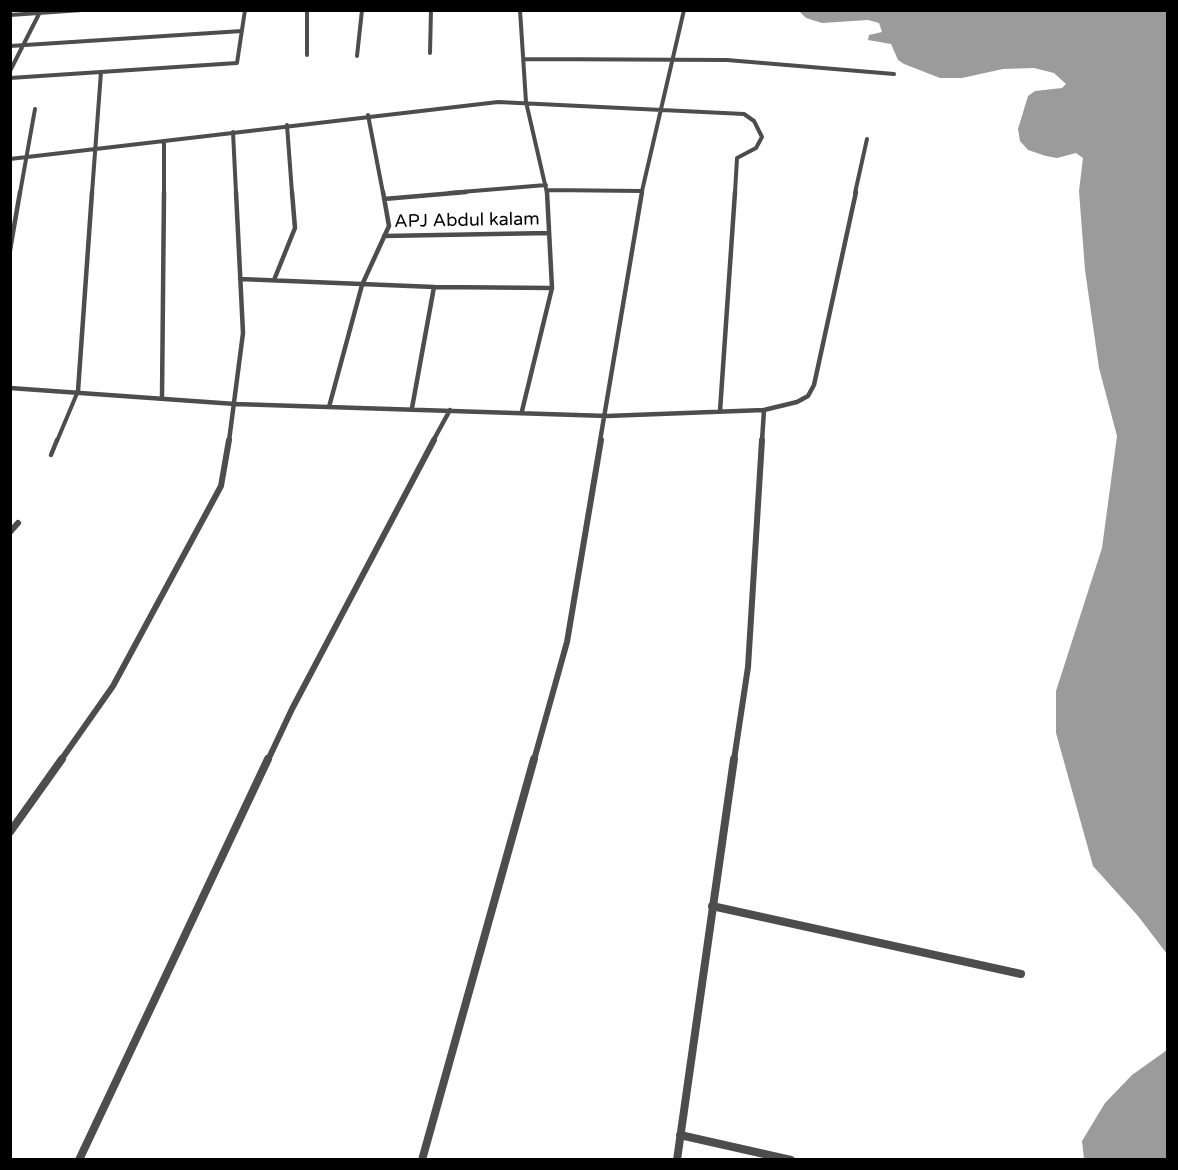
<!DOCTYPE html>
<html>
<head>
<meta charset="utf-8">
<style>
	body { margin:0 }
	#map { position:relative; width:1178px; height:1170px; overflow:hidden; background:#fff; font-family:"Varela Round",sans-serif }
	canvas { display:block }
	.frame { position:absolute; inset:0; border:12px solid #000; pointer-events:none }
</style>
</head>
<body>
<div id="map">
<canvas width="1178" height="1170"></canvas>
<div class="frame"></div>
</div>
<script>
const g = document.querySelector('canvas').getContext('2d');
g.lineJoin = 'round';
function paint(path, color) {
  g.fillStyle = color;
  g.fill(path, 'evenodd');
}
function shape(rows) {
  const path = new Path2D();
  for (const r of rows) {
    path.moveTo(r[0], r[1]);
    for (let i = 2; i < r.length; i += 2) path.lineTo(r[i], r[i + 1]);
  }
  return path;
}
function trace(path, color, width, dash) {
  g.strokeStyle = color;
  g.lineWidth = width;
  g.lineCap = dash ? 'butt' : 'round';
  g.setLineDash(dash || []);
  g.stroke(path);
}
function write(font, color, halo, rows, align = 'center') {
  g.font = font + ' "Varela Round",sans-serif';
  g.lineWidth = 4.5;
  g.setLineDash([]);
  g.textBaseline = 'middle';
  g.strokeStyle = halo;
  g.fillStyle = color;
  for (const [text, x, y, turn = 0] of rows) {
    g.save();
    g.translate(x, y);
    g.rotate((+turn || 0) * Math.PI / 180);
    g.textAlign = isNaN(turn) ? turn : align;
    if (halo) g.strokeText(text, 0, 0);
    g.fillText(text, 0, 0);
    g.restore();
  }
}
paint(shape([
	[799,11,1167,11,1167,954,1138,916,1093,866,1056,733,1056,691,1102,548,1117,436,1099,368,1085,270,1079,191,1083,158,1076,153,1057,158,1046,156,1028,150,1020,141,1018,129,1028,96,1035,91,1062,88,1066,84,1054,73,1034,68,1003,69,962,78,940,78,904,64,898,60,891,44,868,40,869,35,882,32,879,23,868,20,822,23,806,18],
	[1167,1050,1167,1159,1084,1159,1082,1141,1105,1103,1132,1075]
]), '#9b9b9b');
trace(shape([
	[57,441,78,391]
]), '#4d4d4d', 4);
trace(shape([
	[51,455,57,440]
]), '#4d4d4d', 4.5);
trace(shape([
	[307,10,307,55],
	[520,10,526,102,547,193],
	[10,15,82,10],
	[10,46,242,31],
	[430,53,431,10],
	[357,56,362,10],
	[524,59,727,60,894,74],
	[10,71,41,10],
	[10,78,237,63,245,10],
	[368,115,383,193],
	[287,125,292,193],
	[233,132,236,193],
	[10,159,498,102,744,114,754,121,762,137,756,148,737,158,735,193],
	[547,190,642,191,642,193],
	[642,191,684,10],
	[20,193,35,109],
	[92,193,101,72],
	[164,193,164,141],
	[449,193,546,185],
	[855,193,867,139]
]), '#4d4d4d', 4);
trace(shape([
	[384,199,466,192],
	[384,236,549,233],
	[10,250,20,192],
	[240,279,434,287,552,288],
	[274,280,295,228,292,192],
	[10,388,235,404,607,416,764,410,797,402,808,396,814,385,856,192],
	[78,391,92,192],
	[162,397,164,192],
	[329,407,362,285,389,226,383,192],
	[412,408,434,287],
	[522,411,552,288,547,192],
	[720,411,735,192],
	[229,441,243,333,236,192],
	[433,441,450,410],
	[600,441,642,192],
	[762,441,764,410]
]), '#4d4d4d', 4.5);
trace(shape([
	[10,532,18,523],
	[61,760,113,686,221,486,229,440],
	[268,760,292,709,434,440],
	[534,760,567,642,601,440],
	[734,760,748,667,762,440]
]), '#4d4d4d', 6);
trace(shape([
	[10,832,62,759],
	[712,906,1021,974],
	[680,1135,791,1160],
	[79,1160,268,759],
	[422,1160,534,759],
	[677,1160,734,759]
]), '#4d4d4d', 8);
write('18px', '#000', '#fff', [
	["APJ Abdul kalam",467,221,-1]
]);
</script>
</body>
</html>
